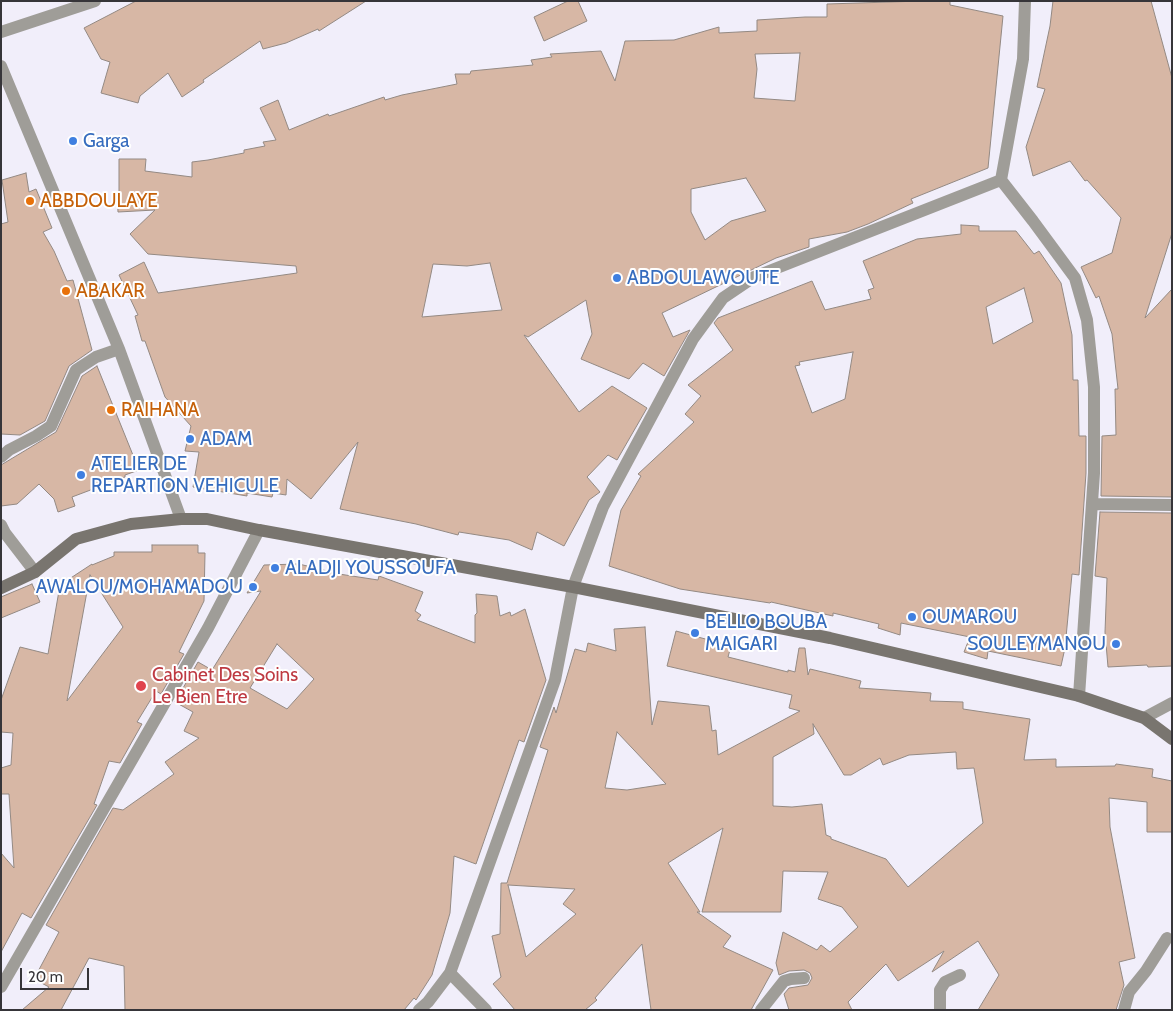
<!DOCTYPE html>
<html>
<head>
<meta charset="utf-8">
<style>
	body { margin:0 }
	#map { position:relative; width:1173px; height:1011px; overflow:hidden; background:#f1eefa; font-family:Cabin,sans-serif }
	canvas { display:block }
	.frame { position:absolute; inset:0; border:2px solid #363539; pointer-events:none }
	.scale { position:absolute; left:20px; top:968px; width:69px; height:22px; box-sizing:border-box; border:2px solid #363539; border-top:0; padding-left:6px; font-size:15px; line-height:18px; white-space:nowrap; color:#363539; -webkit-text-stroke:4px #fff; paint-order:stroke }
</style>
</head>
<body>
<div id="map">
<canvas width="1173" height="1011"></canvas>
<div class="frame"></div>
<div class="scale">20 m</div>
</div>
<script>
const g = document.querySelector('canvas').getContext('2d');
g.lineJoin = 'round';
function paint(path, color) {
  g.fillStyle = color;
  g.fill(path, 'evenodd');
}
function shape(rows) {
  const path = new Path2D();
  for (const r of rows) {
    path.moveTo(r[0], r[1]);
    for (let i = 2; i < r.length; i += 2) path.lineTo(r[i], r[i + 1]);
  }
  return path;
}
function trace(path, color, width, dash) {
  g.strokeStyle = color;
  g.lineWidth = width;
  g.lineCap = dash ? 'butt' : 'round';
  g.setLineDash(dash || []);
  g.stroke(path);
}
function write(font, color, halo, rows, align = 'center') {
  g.font = font + ' Cabin,sans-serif';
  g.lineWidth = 4;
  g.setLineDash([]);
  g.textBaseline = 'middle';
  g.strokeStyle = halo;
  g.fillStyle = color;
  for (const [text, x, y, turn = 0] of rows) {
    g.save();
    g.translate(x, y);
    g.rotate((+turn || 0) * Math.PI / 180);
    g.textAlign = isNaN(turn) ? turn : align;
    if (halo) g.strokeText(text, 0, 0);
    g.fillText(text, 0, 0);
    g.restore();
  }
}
const building = shape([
	[136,1,366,1,319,31,318,29,286,43,263,49,260,41,203,80,204,82,182,97,168,73,140,96,138,103,101,93,110,62,101,59,84,28,136,1],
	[568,1,578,1,587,21,544,41,534,17,568,1],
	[921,1,950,1,950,5,1003,16,988,168,911,199,913,203,868,224,847,232,809,239,809,247,776,258,662,313,673,337,690,330,664,376,643,363,629,379,581,359,592,334,586,300,528,337,524,335,579,412,612,386,647,408,617,460,608,455,587,477,600,492,589,500,564,546,537,532,532,550,509,540,459,532,458,535,416,524,340,509,358,442,311,499,287,479,286,495,273,493,272,497,247,493,247,496,193,487,199,452,185,451,191,426,165,397,145,341,142,341,135,316,138,315,119,275,144,262,158,293,297,273,296,266,148,254,130,234,155,210,118,212,117,193,119,192,119,159,146,159,145,171,192,177,192,162,208,160,244,153,244,150,265,146,263,142,276,140,260,108,278,100,289,130,328,114,329,116,384,97,385,100,402,95,457,84,455,74,470,74,471,71,533,65,531,60,552,57,550,54,601,51,615,81,625,41,674,40,719,27,719,33,757,31,757,20,805,17,827,17,827,4,921,1],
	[800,53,795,101,754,98,757,69,755,54,800,53],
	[746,178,766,211,731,221,705,240,691,212,691,189,746,178],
	[490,263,502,310,422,317,433,264,467,266,490,263],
	[1053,1,1151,1,1172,78,1172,233,1145,318,1172,289,1172,497,1101,496,1102,436,1116,435,1115,389,1118,389,1112,334,1099,296,1096,298,1081,267,1112,253,1121,218,1087,180,1085,181,1070,161,1033,176,1026,147,1045,89,1037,87,1050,26,1053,1],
	[26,173,29,192,36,189,52,228,43,232,54,251,67,281,73,280,92,350,69,366,45,421,20,435,1,434,1,224,8,222,2,180,26,173],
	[961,225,979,226,979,231,1016,231,1034,254,1039,251,1061,283,1072,335,1073,380,1078,380,1079,436,1086,436,1086,473,1079,575,1072,574,1065,648,1061,666,988,651,987,659,964,652,970,637,901,623,900,635,878,628,879,624,833,613,833,616,771,602,770,603,680,589,609,566,621,510,641,476,638,474,694,422,685,414,701,396,688,385,733,350,714,323,718,318,812,281,825,310,871,299,868,290,874,288,863,261,917,239,961,234,961,225],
	[1024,288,1033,322,993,344,986,307,1024,288],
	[853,352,845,399,812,413,795,366,800,365,799,362,853,352],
	[97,366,139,470,125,475,125,477,72,497,75,506,58,512,54,499,39,484,17,504,1,506,1,465,56,432,82,376,97,366],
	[1100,512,1172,513,1172,666,1148,667,1147,665,1108,667,1105,632,1107,578,1095,576,1100,512],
	[152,545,198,545,198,553,205,553,204,601,179,652,184,654,161,694,156,691,137,722,142,724,120,763,109,761,94,804,97,805,31,918,22,913,1,952,1,853,14,868,9,794,1,794,1,768,11,765,13,733,1,732,1,700,20,647,48,654,60,585,92,564,92,565,114,556,114,552,152,552,152,545],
	[90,575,123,627,67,701,90,575],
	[299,564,339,574,378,580,379,576,423,592,415,611,421,615,417,620,475,643,475,615,477,613,476,594,497,596,500,616,510,612,511,616,525,609,546,680,524,742,519,740,476,864,454,856,450,913,432,975,416,1000,414,998,404,1010,125,1010,124,966,89,958,61,1010,22,1010,49,987,34,979,59,932,46,925,113,808,123,810,174,774,165,762,199,738,184,731,193,712,175,702,198,662,212,670,261,591,247,593,264,565,299,564],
	[277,644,314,679,287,709,250,688,277,644],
	[32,584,40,602,1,618,1,597,32,584],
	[645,627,652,725,658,701,709,706,712,731,716,730,718,755,800,711,789,708,792,695,667,666,676,631,731,646,728,657,788,672,788,670,795,672,799,648,805,648,808,675,810,669,861,681,859,688,931,693,930,701,963,702,963,709,1030,719,1024,760,1056,759,1056,767,1115,766,1116,764,1153,769,1152,777,1172,781,1172,832,1147,832,1147,802,1109,798,1110,827,1135,958,1119,962,1124,985,1116,1010,978,1010,999,975,978,941,932,972,944,951,898,981,886,964,848,1002,852,1010,789,1010,784,994,789,988,808,985,812,978,810,973,804,970,789,971,779,975,776,963,783,932,817,950,821,945,830,952,858,927,842,907,818,899,828,872,783,871,781,912,702,912,723,828,668,863,700,912,697,912,731,936,723,947,773,970,751,1010,651,1010,642,944,595,998,597,1000,585,1010,515,1010,493,984,501,977,492,936,500,934,501,883,507,883,548,750,540,747,554,707,556,713,575,649,586,652,588,643,616,651,614,629,645,627],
	[813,724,844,775,851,775,880,758,883,765,909,755,956,752,957,769,974,768,983,823,908,887,886,859,831,839,831,837,826,835,822,804,792,807,773,806,773,757,814,734,813,724],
	[617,732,666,784,627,790,605,788,617,732],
	[508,885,575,889,563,904,576,914,526,957,508,885]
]);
paint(building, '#d7b7a5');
trace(building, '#938983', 1);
trace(shape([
	[1025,1,1023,59,1001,180,1033,221,1075,278,1087,320,1094,387,1094,473,1079,696],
	[1,32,95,1],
	[1,66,119,349,181,519],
	[1,457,9,450,36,436,51,426,76,370,96,357,119,349],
	[1092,504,1172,505],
	[1,525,5,533,35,572],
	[1144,718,1172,703],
	[450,973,486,1010],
	[1,987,208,628,259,530],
	[419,1010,428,1002,450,973,555,680,573,587,603,507,693,339,723,298,754,277,1001,180],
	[761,1010,784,981,791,979,804,978],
	[940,1010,940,990,945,982,960,975],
	[1124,1010,1129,992,1146,971,1167,938]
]), '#9f9d98', 12);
trace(shape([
	[1,588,35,572,76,539,131,524,181,519,207,519,259,530,573,587,830,638,1079,696,1144,718,1172,739]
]), '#79756f', 12);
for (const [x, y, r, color] of [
	[73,141,5,"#3f7fe0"],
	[30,201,5,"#e8710a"],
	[617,278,5,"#3f7fe0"],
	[66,291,5,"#e8710a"],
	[111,410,5,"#e8710a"],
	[190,439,5,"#3f7fe0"],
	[81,475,5,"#3f7fe0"],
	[275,568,5,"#3f7fe0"],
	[253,587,5,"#3f7fe0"],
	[912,617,5,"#3f7fe0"],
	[695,633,5,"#3f7fe0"],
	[1116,644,5,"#3f7fe0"],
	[141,686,6,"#e0444e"]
]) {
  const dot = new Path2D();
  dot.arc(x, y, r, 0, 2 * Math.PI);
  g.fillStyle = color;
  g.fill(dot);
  trace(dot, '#fff', 2);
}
write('19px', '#366cbe', '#fff', [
	["Garga",83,141],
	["ABDOULAWOUTE",627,278],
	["ADAM",200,439],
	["ATELIER DE",91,464],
	["REPARTION VEHICULE",91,486],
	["ALADJI YOUSSOUFA",285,568],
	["AWALOU/MOHAMADOU",243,587,"right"],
	["OUMAROU",922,617],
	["BELLO BOUBA",705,622],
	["MAIGARI",705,644],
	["SOULEYMANOU",1106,644,"right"]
], 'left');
write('19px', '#c56008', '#fff', [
	["ABBDOULAYE",40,201],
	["ABAKAR",76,291],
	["RAIHANA",121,410]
], 'left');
write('19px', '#be3a42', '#fff', [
	["Cabinet Des Soins",152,675],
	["Le Bien Etre",152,697]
], 'left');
</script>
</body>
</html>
